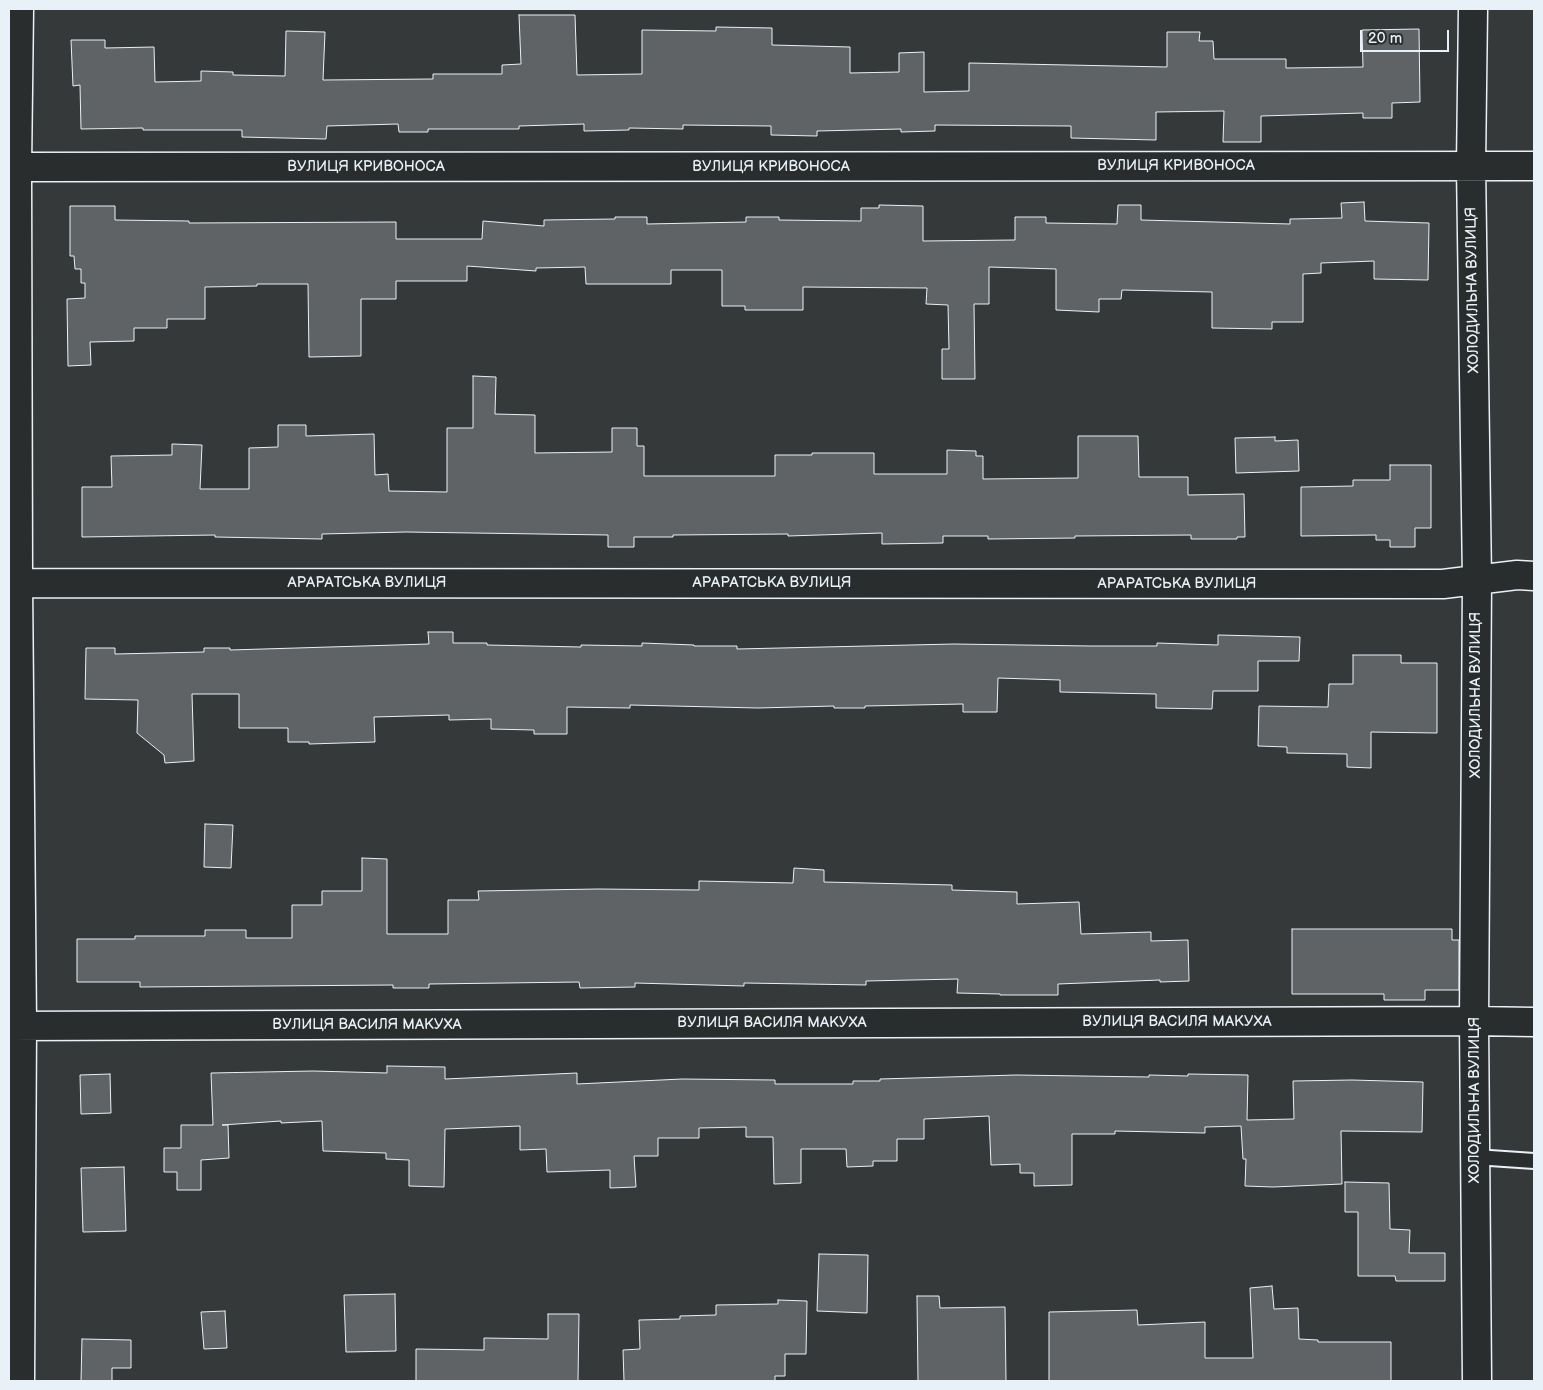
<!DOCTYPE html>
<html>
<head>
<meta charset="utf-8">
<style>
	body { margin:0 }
	#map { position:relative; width:1543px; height:1390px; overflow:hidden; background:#35393a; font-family:"Balsamiq Sans",sans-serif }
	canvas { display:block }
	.frame { position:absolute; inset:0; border:10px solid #e8f1f8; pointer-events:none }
	.scale { position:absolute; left:1360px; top:30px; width:89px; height:22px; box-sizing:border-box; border:2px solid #e8f1f8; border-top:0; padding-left:6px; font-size:15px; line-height:18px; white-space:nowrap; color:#e8f1f8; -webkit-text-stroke:4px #2a2d2e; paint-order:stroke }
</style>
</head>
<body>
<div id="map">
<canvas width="1543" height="1390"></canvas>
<div class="frame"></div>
<div class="scale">20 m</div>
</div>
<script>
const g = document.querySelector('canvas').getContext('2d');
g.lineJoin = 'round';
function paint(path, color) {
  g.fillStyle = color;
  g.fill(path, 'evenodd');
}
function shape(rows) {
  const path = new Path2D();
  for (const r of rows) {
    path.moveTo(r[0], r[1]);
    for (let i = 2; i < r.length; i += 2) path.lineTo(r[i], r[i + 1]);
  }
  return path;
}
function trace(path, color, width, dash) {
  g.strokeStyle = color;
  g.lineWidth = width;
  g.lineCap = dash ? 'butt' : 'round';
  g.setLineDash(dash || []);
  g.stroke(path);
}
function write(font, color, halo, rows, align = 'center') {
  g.font = font + ' "Balsamiq Sans",sans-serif';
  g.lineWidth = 4.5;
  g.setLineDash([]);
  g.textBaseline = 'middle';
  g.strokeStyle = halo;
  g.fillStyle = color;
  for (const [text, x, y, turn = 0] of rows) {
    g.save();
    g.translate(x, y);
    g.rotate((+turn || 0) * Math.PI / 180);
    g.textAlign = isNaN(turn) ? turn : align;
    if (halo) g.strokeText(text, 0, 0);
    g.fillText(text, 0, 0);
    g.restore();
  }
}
const building = shape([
	[519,15,575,15,577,75,642,74,642,30,716,31,716,27,772,28,772,45,850,47,850,73,899,72,899,53,924,52,924,92,969,91,969,63,1167,67,1167,32,1200,32,1199,41,1213,41,1214,59,1286,59,1286,68,1363,67,1362,30,1419,29,1420,102,1392,103,1392,118,1363,118,1363,113,1261,116,1261,142,1223,142,1224,111,1156,112,1156,140,1071,138,1071,126,935,125,935,131,901,132,901,129,817,131,817,136,771,135,771,126,683,125,683,129,629,128,629,130,584,131,584,124,519,126,519,129,428,129,428,132,399,132,398,124,327,126,326,139,242,137,242,130,143,130,143,128,81,129,80,85,73,86,71,40,105,40,105,48,154,47,155,82,201,81,201,71,233,72,233,75,285,76,286,31,325,32,323,80,433,79,433,74,502,74,502,65,521,64,519,15],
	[1364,202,1365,221,1429,223,1428,280,1374,279,1374,261,1321,263,1321,273,1303,274,1303,322,1272,322,1272,329,1212,328,1212,292,1122,290,1121,299,1099,299,1099,312,1056,310,1056,269,989,267,989,304,974,304,975,379,942,379,942,349,949,349,948,305,926,304,927,288,803,287,803,310,745,310,745,306,722,306,722,270,671,270,671,284,586,284,585,267,536,268,536,271,467,266,467,281,396,281,396,299,361,299,361,356,309,357,308,284,257,284,257,286,205,287,205,319,167,319,167,328,134,328,134,341,90,342,91,365,68,366,67,299,85,298,85,283,81,283,81,269,75,269,74,256,70,256,70,206,115,206,115,220,189,221,189,223,396,222,396,239,482,239,483,221,544,226,544,220,615,219,615,217,647,217,647,224,746,222,746,217,779,217,779,220,861,221,861,208,879,208,879,205,923,206,923,241,1015,240,1015,217,1046,217,1046,223,1117,224,1118,205,1141,205,1141,220,1290,224,1290,219,1342,218,1341,203,1364,202],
	[473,376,496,377,495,414,535,415,535,453,612,452,612,428,637,428,637,446,644,446,644,476,775,476,775,455,812,455,812,453,874,453,874,474,947,474,947,450,976,451,976,456,983,456,983,479,1078,478,1078,436,1138,436,1139,477,1188,477,1188,495,1244,494,1245,537,1237,537,1237,539,1191,539,1191,535,1075,536,1075,538,988,539,988,536,943,536,943,543,882,544,882,533,788,536,788,534,673,535,673,537,634,537,634,547,608,547,608,535,406,532,322,534,322,539,215,537,215,535,82,537,82,487,112,487,111,456,172,455,172,444,202,445,200,489,249,489,249,448,278,447,278,425,306,425,306,436,374,434,375,475,388,474,389,491,447,492,447,428,473,428,473,376],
	[1275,437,1275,441,1298,440,1299,471,1236,473,1235,438,1275,437],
	[1390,465,1431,465,1431,528,1415,528,1415,547,1390,547,1390,540,1376,540,1376,535,1301,536,1301,487,1353,486,1353,480,1390,480,1390,465],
	[428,632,453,632,453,643,487,643,487,645,581,647,581,645,642,646,642,643,694,645,694,646,737,646,737,649,954,644,1090,646,1157,646,1157,643,1218,645,1218,635,1300,637,1299,661,1258,661,1258,691,1213,691,1212,709,1156,708,1156,694,1060,692,1060,680,998,678,997,712,963,712,963,704,865,706,865,708,834,708,834,706,758,708,630,705,630,708,567,707,567,734,534,734,534,730,491,729,491,719,449,720,449,715,374,717,375,742,309,744,309,742,288,742,288,728,239,728,239,694,192,694,194,761,165,763,164,755,137,733,138,700,85,699,86,648,115,648,115,654,204,652,204,648,230,648,230,650,429,644,428,632],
	[1353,655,1401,655,1401,663,1437,663,1437,733,1371,732,1371,768,1347,767,1347,754,1287,753,1287,747,1258,746,1259,706,1328,707,1329,684,1353,684,1353,655],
	[205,824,233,825,231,868,204,867,205,824],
	[362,858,387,859,387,934,448,934,448,900,479,900,478,891,598,889,699,890,699,881,793,883,794,868,824,870,824,882,952,885,952,890,1017,892,1017,904,1079,902,1081,934,1151,932,1151,941,1188,940,1189,981,1160,982,1160,980,1058,984,1058,995,1000,995,1000,994,957,993,958,979,866,981,866,985,744,983,744,986,635,983,635,987,580,988,579,982,429,984,429,988,393,988,393,985,140,987,140,982,77,982,77,939,135,939,135,936,205,936,205,930,246,930,246,938,292,938,292,905,322,905,322,891,362,891,362,858],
	[1292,929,1452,929,1452,940,1459,940,1459,990,1425,990,1425,1000,1384,1000,1384,994,1292,994,1292,929],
	[387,1066,445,1067,445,1079,577,1073,577,1084,682,1079,775,1080,775,1084,853,1084,853,1081,880,1081,880,1079,1016,1075,1149,1077,1149,1075,1188,1076,1188,1074,1248,1075,1247,1120,1294,1119,1293,1081,1352,1080,1423,1082,1422,1132,1341,1131,1342,1184,1273,1187,1245,1186,1246,1159,1243,1159,1241,1126,1205,1127,1205,1133,1115,1131,1115,1134,1072,1134,1072,1185,1034,1186,1034,1173,1020,1173,1020,1164,991,1165,989,1116,924,1119,924,1139,897,1139,897,1161,873,1161,873,1166,847,1167,846,1149,801,1149,801,1183,774,1184,773,1137,746,1137,746,1127,699,1128,699,1138,658,1138,658,1156,634,1156,636,1187,610,1188,610,1170,547,1172,546,1149,520,1150,520,1126,445,1129,444,1187,409,1186,409,1160,386,1159,386,1153,323,1151,322,1121,281,1123,281,1121,222,1125,228,1125,229,1158,201,1160,201,1190,177,1190,177,1172,164,1172,164,1148,181,1148,181,1125,213,1125,211,1073,313,1071,387,1073,387,1066],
	[110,1074,111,1113,81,1114,80,1075,110,1074],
	[124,1167,126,1231,83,1232,81,1168,124,1167],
	[1345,1182,1389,1183,1390,1229,1410,1230,1409,1253,1445,1253,1445,1281,1396,1281,1395,1276,1358,1276,1358,1212,1345,1212,1345,1182],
	[819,1254,868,1255,867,1313,817,1311,819,1254],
	[1272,1286,1274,1309,1298,1308,1299,1339,1318,1340,1318,1342,1391,1342,1391,1381,1049,1381,1049,1312,1137,1310,1138,1325,1205,1322,1205,1358,1253,1358,1250,1288,1272,1286],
	[395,1294,396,1351,346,1352,344,1295,395,1294],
	[917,1296,939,1296,940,1308,1005,1307,1006,1381,918,1381,917,1296],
	[778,1300,807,1301,806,1354,785,1354,785,1376,775,1376,775,1381,624,1381,623,1350,640,1349,639,1320,680,1319,680,1316,716,1315,716,1305,778,1304,778,1300],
	[225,1311,227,1348,204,1349,201,1312,225,1311],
	[548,1314,579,1314,578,1381,416,1381,416,1349,484,1350,484,1338,548,1339,548,1314],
	[82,1339,131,1340,131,1368,112,1368,112,1381,81,1381,82,1339]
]);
paint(building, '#5f6365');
trace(building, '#e8f1f8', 1);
const service = shape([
	[1475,1157,1534,1161]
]);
const minor = shape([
	[19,9,17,167,18,583,22,1026,20,1381],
	[1473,9,1471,166,1477,580,1474,1021,1477,1381],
	[9,167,1534,166],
	[9,583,1443,584,1517,575,1534,576],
	[9,1026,1474,1021,1534,1022]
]);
trace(service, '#e8f1f8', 18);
trace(minor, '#e8f1f8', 31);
trace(service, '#2a2d2e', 14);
trace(minor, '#2a2d2e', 28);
write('15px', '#e8f1f8', '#2a2d2e', [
	["ВУЛИЦЯ КРИВОНОСА",1176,166],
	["ВУЛИЦЯ КРИВОНОСА",366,167],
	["ВУЛИЦЯ КРИВОНОСА",771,167],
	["ХОЛОДИЛЬНА ВУЛИЦЯ",1473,290,-91],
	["АРАРАТСЬКА ВУЛИЦЯ",367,583],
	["АРАРАТСЬКА ВУЛИЦЯ",772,583],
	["АРАРАТСЬКА ВУЛИЦЯ",1177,584],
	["ХОЛОДИЛЬНА ВУЛИЦЯ",1476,695,-90],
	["ВУЛИЦЯ ВАСИЛЯ МАКУХА",1177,1022],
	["ВУЛИЦЯ ВАСИЛЯ МАКУХА",772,1023],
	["ВУЛИЦЯ ВАСИЛЯ МАКУХА",367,1025],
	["ХОЛОДИЛЬНА ВУЛИЦЯ",1475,1100,-90]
]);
</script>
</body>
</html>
